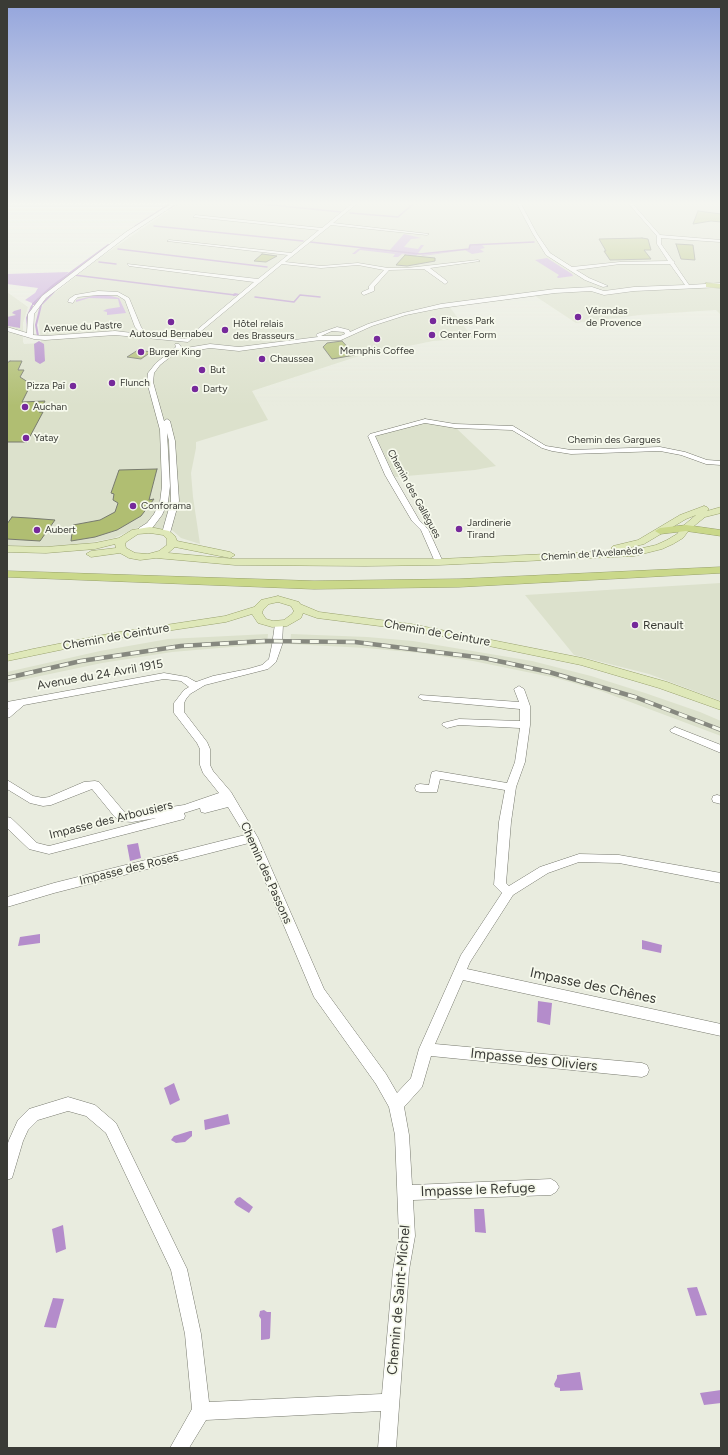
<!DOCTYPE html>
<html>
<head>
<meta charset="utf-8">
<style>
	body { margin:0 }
	#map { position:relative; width:728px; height:1455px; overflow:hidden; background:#e9ecdf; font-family:Figtree,sans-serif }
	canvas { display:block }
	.frame { position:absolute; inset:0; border:8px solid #3a3b36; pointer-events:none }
</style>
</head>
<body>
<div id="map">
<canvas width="728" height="1455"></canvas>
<div class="frame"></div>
</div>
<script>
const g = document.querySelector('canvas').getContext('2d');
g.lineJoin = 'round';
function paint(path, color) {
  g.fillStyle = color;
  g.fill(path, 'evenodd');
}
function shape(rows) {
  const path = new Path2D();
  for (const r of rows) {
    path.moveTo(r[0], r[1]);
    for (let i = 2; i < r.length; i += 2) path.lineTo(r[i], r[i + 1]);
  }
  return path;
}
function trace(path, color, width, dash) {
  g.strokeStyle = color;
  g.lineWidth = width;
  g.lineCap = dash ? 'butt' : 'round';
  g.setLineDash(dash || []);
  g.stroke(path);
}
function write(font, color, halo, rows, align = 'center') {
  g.font = font + ' Figtree,sans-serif';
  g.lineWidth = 3.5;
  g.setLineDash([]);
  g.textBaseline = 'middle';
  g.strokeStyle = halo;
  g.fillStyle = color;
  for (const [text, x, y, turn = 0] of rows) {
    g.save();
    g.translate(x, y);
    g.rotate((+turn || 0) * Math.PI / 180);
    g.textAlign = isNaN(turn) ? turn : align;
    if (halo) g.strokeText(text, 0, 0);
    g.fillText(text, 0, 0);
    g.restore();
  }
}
paint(shape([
	[181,202,721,202,721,315,716,310,640,315,576,323,535,296,449,306,473,338,433,341,359,356,252,391,268,420,196,442,196,448,191,473,193,497,200,544,181,538,172,530,139,527,114,538,82,544,56,547,7,546,7,292,28,307,23,323,23,342,24,344,41,343,38,317,43,304,51,296,95,261],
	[425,422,455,427,496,466,475,470,395,477,375,435],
	[721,583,721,701,649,674,574,655,525,595],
	[268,634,267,644,172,652,102,663,7,683,7,672,100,651,168,639],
	[291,634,367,637,413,641,532,661,591,676,645,693,700,712,721,721,721,736,601,691,556,678,473,661,420,653,366,648,290,644]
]), '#dce1cc');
paint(shape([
	[404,234,421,238,411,239,404,247,418,249,421,245,424,245,416,256,402,254,398,257,393,257,395,254,360,250,355,254,352,254,358,249,362,248,409,254,389,251],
	[477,245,482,245,485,248,480,249,484,252,472,254,465,250,423,256,421,255,465,250,470,249,469,246],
	[547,258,572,274,573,276,558,278,557,277,559,275,535,260],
	[69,272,32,303,25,300,35,293,38,288,7,284,7,274],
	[97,295,107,295,119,298,126,313,107,315,107,312,103,311,107,309,120,307,118,299,89,298,76,302,76,300]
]), '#c9a8dd');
paint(shape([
	[21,309,20,328,8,326,7,317,16,315,12,313,14,311],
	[138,843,141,858,130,861,127,845],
	[40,934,40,943,18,946,20,937],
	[642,940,662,945,661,953,642,949],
	[538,1001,552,1003,550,1025,537,1022],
	[174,1083,180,1100,170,1105,164,1088],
	[228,1114,230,1124,205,1130,204,1120],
	[190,1131,192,1131,192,1136,185,1142,176,1143,171,1140,174,1136],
	[240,1197,253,1207,249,1213,236,1205,234,1202,237,1198],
	[474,1209,484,1209,486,1233,475,1232],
	[63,1225,66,1249,56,1253,52,1229],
	[697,1287,707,1315,696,1316,687,1288],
	[53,1298,64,1299,56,1328,44,1327],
	[264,1310,267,1312,271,1312,270,1338,269,1339,261,1340,261,1319,259,1316,260,1311],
	[580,1372,583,1390,560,1391,560,1388,555,1387,554,1384,557,1378,557,1375],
	[721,1390,721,1403,704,1405,700,1393]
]), '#b48ccb');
trace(shape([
	[242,202,341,212],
	[169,209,179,202],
	[350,213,398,217,413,204],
	[154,226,303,241],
	[310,242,420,254,469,249,470,245,534,242],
	[118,249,267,267],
	[99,262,116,264],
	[74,275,235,295],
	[255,297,294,302,300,295,320,297],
	[40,306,54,292]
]), '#b48ccb', 1.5);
trace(shape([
	[28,328,27,318,32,306],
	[38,336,36,325,41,305]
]), '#b48ccb', 2);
paint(shape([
	[171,202,176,202,138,227,134,226,171,202],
	[108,244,112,245,56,287,36,305,32,305,32,303,52,285,108,244],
	[235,293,239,294,240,295,233,296,233,294,235,293]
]), '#b48ccb');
paint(shape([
	[39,341,44,344,45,361,40,364,35,361,34,344,39,341]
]), '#b48ccb');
const building = shape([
	[698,211,721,214,721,222,711,221,693,224,698,211],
	[642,238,648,239,651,250,644,250,651,259,610,260,604,251,606,251,599,239,642,238],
	[676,244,693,245,695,260,681,259,676,244],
	[262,254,277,256,266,262,254,261,262,254],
	[405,255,435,258,435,261,407,266,396,265,405,255],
	[342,341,355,355,332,359,323,347,327,343,342,341],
	[138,350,151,352,141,359,127,357,138,350],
	[10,361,22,361,18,370,24,370,20,377,31,384,22,402,45,401,39,412,43,412,27,442,7,442,7,363,10,361],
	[157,469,149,500,154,499,141,516,117,530,95,537,71,541,73,525,100,520,115,512,118,503,113,500,114,494,111,493,119,470,157,469],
	[12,517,29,518,55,520,40,541,7,539,7,524,12,517]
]);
paint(building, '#b0be72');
trace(building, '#787b6f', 1);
const minor = shape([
	[174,202,179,202,130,234,46,298,34,314,33,335,45,336,115,331,141,334,135,327,125,300,117,295,98,295,78,297,74,301,73,303,68,302,69,299,75,295,98,291,118,292,129,298,141,327,148,335,186,339,254,282,129,266,127,264,258,279,288,255,167,241,169,240,291,253,319,230,193,217,195,215,322,228,354,202,359,202,333,223,429,234,427,235,331,225,285,262,321,266,358,263,388,268,407,268,478,260,480,261,430,268,447,281,448,282,445,284,424,269,389,270,374,287,374,291,364,295,362,294,362,292,369,289,369,286,384,270,358,265,321,268,282,264,188,342,115,335,45,340,34,339,7,331,7,327,27,333,28,314,42,296,126,232,174,202],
	[516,202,520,202,537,234,550,253,572,267,620,262,668,261,657,244,657,236,627,202,631,202,660,235,721,240,720,242,661,238,661,244,673,261,675,262,674,263,689,285,721,283,721,287,634,291,604,295,591,291,555,293,441,308,406,315,372,326,341,340,320,340,239,351,210,348,186,352,179,350,160,365,154,373,153,382,164,421,167,419,170,421,175,441,179,501,170,533,169,535,163,535,162,533,171,501,169,441,167,433,170,486,168,502,162,515,153,527,145,532,139,532,139,528,147,523,154,514,160,502,162,486,160,430,147,382,148,373,156,363,176,347,175,344,179,344,182,348,186,348,210,344,239,347,318,337,316,335,317,334,337,327,349,330,350,332,368,324,403,313,441,304,555,289,592,287,604,291,634,287,685,285,670,264,620,264,576,270,589,278,608,286,603,287,585,280,546,255,533,234,516,202],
	[332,331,344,332,345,334,340,336,321,336,332,331],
	[425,419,455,424,513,426,546,446,571,450,660,447,685,452,707,460,721,461,721,465,706,464,681,455,660,451,571,454,552,451,542,448,512,430,455,428,425,423,375,436,393,475,419,520,428,529,443,562,439,564,435,562,421,530,412,521,385,475,368,436,370,434,425,419],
	[279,621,283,624,282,645,276,662,268,669,205,685,190,694,186,699,184,703,184,712,207,742,210,749,210,765,213,771,231,792,258,838,324,989,386,1074,397,1093,411,1078,419,1049,461,955,502,893,494,885,499,822,505,790,440,779,437,792,420,792,416,791,415,788,416,785,420,784,429,785,431,775,432,772,436,771,507,783,515,762,520,728,459,725,447,728,442,725,443,723,459,719,520,721,520,709,423,700,418,697,420,695,519,702,514,689,519,686,524,689,530,706,530,725,525,762,516,787,511,822,506,883,509,886,540,867,579,854,619,855,721,873,721,883,619,863,579,862,548,873,513,895,470,962,467,969,721,1024,721,1036,463,980,435,1044,642,1063,647,1065,649,1070,647,1075,642,1077,431,1056,422,1087,404,1107,409,1135,412,1185,551,1179,556,1182,559,1187,556,1192,551,1195,413,1200,415,1236,409,1270,396,1448,378,1448,381,1411,206,1420,189,1448,170,1448,192,1409,185,1334,171,1270,106,1133,86,1116,68,1111,38,1120,28,1130,23,1141,12,1178,7,1180,7,1146,9,1140,18,1120,29,1109,68,1097,95,1105,116,1123,187,1269,201,1334,209,1402,382,1394,393,1270,399,1236,395,1135,389,1107,376,1084,314,997,249,843,54,893,7,907,7,897,54,883,245,835,228,807,205,813,201,812,200,808,184,813,185,816,184,819,180,820,49,854,29,849,7,828,7,817,11,818,37,843,49,846,156,818,132,822,120,821,114,816,92,789,51,805,43,806,30,803,7,789,7,780,33,796,43,798,49,797,84,782,95,781,99,782,126,814,184,805,219,793,203,773,200,765,200,749,197,743,174,713,174,703,184,690,189,687,181,681,164,679,24,705,10,717,7,718,7,709,9,708,7,708,7,702,164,673,187,677,196,682,213,676,248,669,262,665,269,659,272,645,275,624,279,621],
	[675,727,721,745,721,753,671,732,670,730,675,727],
	[717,795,721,796,721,804,713,802,712,799,713,796,717,795]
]);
const major = shape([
	[704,506,707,507,709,509,707,511,721,507,721,513,705,517,689,530,683,538,673,544,662,549,634,556,439,565,365,566,235,565,156,558,140,560,129,558,120,553,91,557,86,554,91,551,116,548,115,544,95,549,46,553,7,552,7,546,46,547,95,543,119,538,132,530,150,527,169,531,175,536,177,541,230,552,235,555,230,558,175,547,168,553,235,559,439,559,634,550,656,545,667,540,677,534,683,526,696,515,686,519,644,544,616,551,611,548,613,546,638,540,680,515,704,506],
	[150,533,163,535,167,539,167,545,159,551,148,554,135,553,126,548,125,544,126,542,138,534,150,533],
	[278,596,299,602,300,604,319,612,411,624,582,658,667,682,721,702,721,710,659,688,581,665,411,630,317,618,303,613,301,618,287,626,272,627,258,623,252,614,226,622,113,639,7,661,7,655,33,649,113,633,225,616,254,607,261,600,278,596],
	[278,602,291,606,294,611,292,614,284,620,273,621,266,619,262,613,263,610,269,604,278,602]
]);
const highway = shape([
	[706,283,721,284,721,288,706,287,706,283],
	[686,525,721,530,721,536,686,531,660,534,655,531,660,528,686,525],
	[721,567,721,573,459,587,314,589,7,577,7,571,314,581,459,579,721,567]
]);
trace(minor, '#77796e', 1);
trace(major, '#98a16d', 1);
trace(highway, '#98a16d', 1);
paint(minor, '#fff');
paint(major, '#dfe8b9');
paint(highway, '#cad88a');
const rail = shape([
	[7,678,81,661,181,646,265,641,355,642,484,658,549,672,635,697,721,730]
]);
trace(rail, '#86887f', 4.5);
trace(rail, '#f6f9ec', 3, [9]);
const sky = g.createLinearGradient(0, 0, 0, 406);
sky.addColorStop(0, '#93a4dc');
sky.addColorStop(0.5, '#f5f6f1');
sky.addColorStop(1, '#f5f6f100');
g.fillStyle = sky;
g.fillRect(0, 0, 728, 406);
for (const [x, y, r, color] of [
	[578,317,4,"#76299b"],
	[433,321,4,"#76299b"],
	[171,322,4,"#76299b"],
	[225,330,4,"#76299b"],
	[432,335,4,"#76299b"],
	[377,339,4,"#76299b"],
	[141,352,4,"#76299b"],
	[262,359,4,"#76299b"],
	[202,370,4,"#76299b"],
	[112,383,4,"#76299b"],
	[73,386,4,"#76299b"],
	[195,389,4,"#76299b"],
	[25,407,4,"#76299b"],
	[26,438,4,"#76299b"],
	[133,506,4,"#76299b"],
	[459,529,4,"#76299b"],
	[37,530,4,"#76299b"],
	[635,625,4,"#76299b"]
]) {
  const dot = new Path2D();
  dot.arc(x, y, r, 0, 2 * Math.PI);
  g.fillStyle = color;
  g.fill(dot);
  trace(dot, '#f6f9ec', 1.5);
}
write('10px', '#3a3b36', '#f6f9ec', [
	["Vérandas",586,311],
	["de Provence",586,323],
	["Fitness Park",441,321],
	["Hôtel relais",233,324],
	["des Brasseurs",233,336],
	["Autosud Bernabeu",171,334,"center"],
	["Center Form",440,335],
	["Memphis Coffee",377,351,"center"],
	["Burger King",149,352],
	["Chaussea",270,359],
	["But",210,370],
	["Flunch",120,383],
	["Pizza Paï",65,386,"right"],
	["Darty",203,389],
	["Auchan",33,407],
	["Yatay",34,438],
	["Conforama",141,506],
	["Jardinerie",467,523],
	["Tirand",467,535],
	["Aubert",45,530]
], 'left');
write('10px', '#3a3b36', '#f6f9ec', [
	["Avenue du Pastre",83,327,-3],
	["Chemin des Gargues",614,440],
	["Chemin des Gallègues",414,494,61],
	["Chemin de l'Avelanède",592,554,-4]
]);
write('12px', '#3a3b36', '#f6f9ec', [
	["Renault",643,625]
], 'left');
write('12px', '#3a3b36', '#f6f9ec', [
	["Chemin de Ceinture",437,633,10],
	["Chemin de Ceinture",116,637,-10],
	["Avenue du 24 Avril 1915",100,675,-10],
	["Impasse des Arbousiers",111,820,-14],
	["Impasse des Roses",129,869,-14],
	["Chemin des Passons",266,873,66]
]);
write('14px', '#3a3b36', '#f6f9ec', [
	["Impasse des Chênes",593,986,12],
	["Impasse des Oliviers",534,1060,6],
	["Impasse le Refuge",478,1190,-2],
	["Chemin de Saint-Michel",399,1300,-85]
]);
</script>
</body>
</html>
